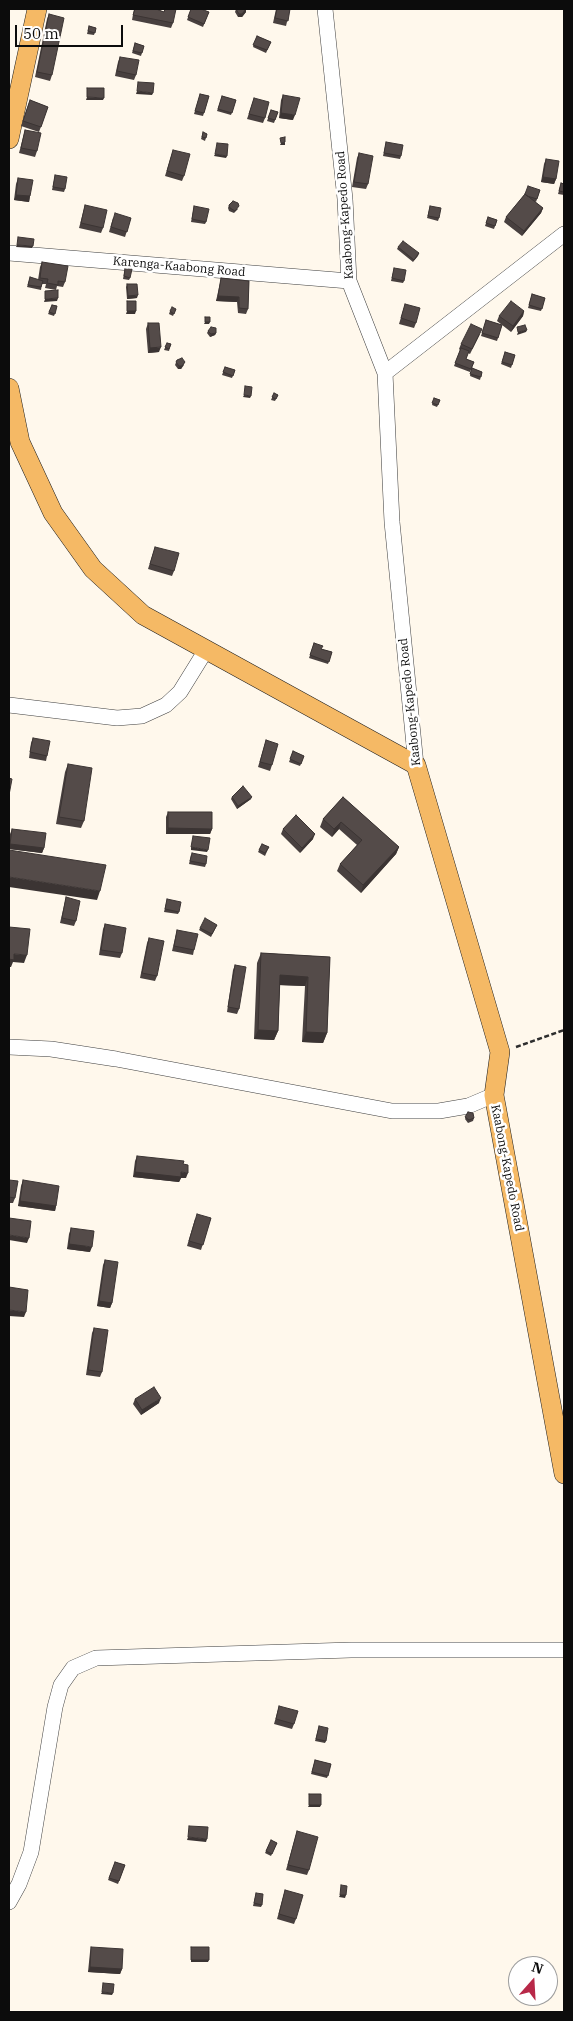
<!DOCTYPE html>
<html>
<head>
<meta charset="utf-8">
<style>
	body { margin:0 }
	#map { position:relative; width:573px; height:2021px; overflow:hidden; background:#fff8ec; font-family:"IBM Plex Serif",serif }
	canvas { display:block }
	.frame { position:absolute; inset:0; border:10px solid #0c0c0c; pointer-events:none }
	.north { position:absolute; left:508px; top:1956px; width:50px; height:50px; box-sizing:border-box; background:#fff; border:1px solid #9e9e9e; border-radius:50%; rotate:19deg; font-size:14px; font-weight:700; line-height:20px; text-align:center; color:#0c0c0c }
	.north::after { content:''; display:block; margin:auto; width:18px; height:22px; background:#b82848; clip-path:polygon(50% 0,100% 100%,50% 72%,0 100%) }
	.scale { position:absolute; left:15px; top:25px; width:108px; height:22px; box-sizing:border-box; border:2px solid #0c0c0c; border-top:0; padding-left:6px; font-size:15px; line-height:18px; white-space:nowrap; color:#0c0c0c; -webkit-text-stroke:4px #fff; paint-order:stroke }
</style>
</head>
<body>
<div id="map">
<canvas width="573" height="2021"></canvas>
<div class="frame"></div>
<div class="north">N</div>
<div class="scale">50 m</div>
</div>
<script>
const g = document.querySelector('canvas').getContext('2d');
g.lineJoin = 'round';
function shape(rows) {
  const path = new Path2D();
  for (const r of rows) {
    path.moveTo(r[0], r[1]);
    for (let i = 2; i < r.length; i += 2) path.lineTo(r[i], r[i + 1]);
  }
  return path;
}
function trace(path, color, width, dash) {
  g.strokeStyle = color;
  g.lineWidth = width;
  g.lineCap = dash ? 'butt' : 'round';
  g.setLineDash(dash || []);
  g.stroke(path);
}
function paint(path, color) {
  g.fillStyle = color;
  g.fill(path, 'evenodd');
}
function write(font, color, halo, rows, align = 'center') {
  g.font = font + ' "IBM Plex Serif",serif';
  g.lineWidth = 5;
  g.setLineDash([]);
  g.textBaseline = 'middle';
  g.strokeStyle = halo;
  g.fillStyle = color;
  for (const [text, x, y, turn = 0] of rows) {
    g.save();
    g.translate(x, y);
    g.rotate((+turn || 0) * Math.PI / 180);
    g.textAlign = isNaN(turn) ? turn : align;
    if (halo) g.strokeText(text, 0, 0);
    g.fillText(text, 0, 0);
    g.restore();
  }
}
const minor = shape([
	[325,9,345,199,349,281,385,373,392,522,416,765],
	[9,253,349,281],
	[385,373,564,234],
	[9,705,117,718,142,716,166,705,180,692,206,650],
	[9,1047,51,1049,116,1059,392,1111,439,1111,468,1106,494,1095],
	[9,1902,19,1884,31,1852,55,1707,61,1685,73,1668,96,1658,351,1650,564,1650]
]);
const major = shape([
	[9,139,37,9],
	[9,388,20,442,53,513,93,569,143,615,416,765,500,1052,494,1095,564,1474]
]);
trace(minor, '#3f3f3f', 16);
trace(major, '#1d1d1d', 20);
trace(shape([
	[516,1047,564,1030]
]), '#2e2e2e', 2.5, [5, 2.5]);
trace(minor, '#fff', 15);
trace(major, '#f5b965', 19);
paint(shape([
	[134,9,156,9,164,12,165,9,173,23,171,28,132,20],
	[191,9,209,12,203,27,187,20],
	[236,9,246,9,246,12,242,17,238,17,235,12],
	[276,9,290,9,286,26,273,23],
	[49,14,52,75,50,81,35,77,47,19],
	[89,26,96,28,94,35,87,34],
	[257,36,271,42,266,53,253,47],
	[135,43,144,46,141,56,132,53],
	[120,57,136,75,134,80,115,76,118,62],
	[200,94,209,96,203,116,194,114],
	[283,95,293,120,279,118,281,100],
	[222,96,236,100,231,115,217,111],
	[254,98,265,118,263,123,247,119],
	[30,100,48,107,39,132,21,126],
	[271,110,278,112,274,123,267,121],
	[25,130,37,151,35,157,19,153],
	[203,132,207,134,205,141,201,139],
	[386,142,401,156,400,159,383,156],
	[173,150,184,176,182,181,165,176],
	[359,153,368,184,366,189,352,187,357,158],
	[546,159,556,179,554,184,541,182,544,164],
	[55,175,65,189,64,192,52,190],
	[18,178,30,196,29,202,14,200,16,184],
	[561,183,564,184,564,195,558,194],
	[540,190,536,202,534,201,543,208,541,213,522,236,504,222,506,217,525,194],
	[85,205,103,228,101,233,79,228],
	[229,205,238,209,234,213,229,211,228,208],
	[194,206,206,222,205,224,191,222],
	[430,206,439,218,438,221,427,218],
	[488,217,497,220,494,229,485,226],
	[113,218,131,218,125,237,109,232],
	[398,247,419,253,418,256,413,262,397,249],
	[42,262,65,282,63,287,57,286,56,290,45,288,46,284,42,284,41,290,27,287,30,277,38,280,40,267],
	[125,268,130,278,129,280,123,279],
	[394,268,404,281,403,283,391,281],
	[221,278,249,281,248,309,246,314,238,313,237,302,216,301,220,283],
	[127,284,137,298,127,299,126,287],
	[532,294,545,298,541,311,528,308],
	[405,304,416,323,414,328,399,324],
	[52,305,57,306,54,316,48,314],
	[176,309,173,316,169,314,170,311],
	[524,311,523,316,511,332,497,321,499,316],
	[486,320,502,325,497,341,481,336],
	[148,323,159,352,148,353,146,329],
	[208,331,216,333,215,335,210,337,207,333],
	[480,334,470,354,468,353,466,359,474,362,470,372,454,366,460,350,459,349,461,344],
	[167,343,171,344,169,351,164,350],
	[505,352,515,355,511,368,501,364],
	[177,360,184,365,181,369,178,369,175,365],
	[225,367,235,370,232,378,222,375],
	[472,368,482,372,480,380,470,376],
	[274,393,278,395,275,401,271,400],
	[434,398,440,400,437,407,432,405],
	[155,547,174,571,172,576,148,569],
	[314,643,321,649,332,652,328,664,309,658],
	[33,738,47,756,46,761,29,758,31,743],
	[266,740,272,765,270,771,258,767],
	[293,751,304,756,300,766,289,762],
	[68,764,84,821,81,828,56,824,65,772],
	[232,797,251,799,237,809,231,799],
	[343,797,399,847,396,854,361,893,337,871,340,864,357,845,339,829,332,837,320,827,323,819],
	[168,812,212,829,210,834,166,834,166,817],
	[12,829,44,848,42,853,9,849,10,834],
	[283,829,313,839,300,853,281,834],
	[262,844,269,847,265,856,258,852],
	[191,855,206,864,205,867,189,864],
	[66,897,76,921,74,926,60,923],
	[167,899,179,912,178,914,164,912],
	[105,924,122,953,120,958,99,955,103,929],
	[217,925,211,937,199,930,200,928],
	[177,930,194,950,193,955,172,951],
	[149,938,157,976,155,981,140,978,147,943],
	[261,953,330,957,327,1033,323,1043,302,1042,305,986,280,985,278,1031,274,1040,254,1039,257,963],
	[235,965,239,1009,237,1014,227,1012,233,970],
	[468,1112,474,1118,473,1121,468,1123,465,1119],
	[137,1156,186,1178,181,1178,179,1182,133,1177,135,1161],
	[9,1180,15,1198,13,1203,9,1203],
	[23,1180,56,1206,55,1211,18,1206,21,1186],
	[211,1218,201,1250,187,1246,195,1219],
	[71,1228,90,1252,67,1249,69,1234],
	[105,1260,112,1303,110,1308,97,1306,103,1265],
	[94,1328,102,1372,100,1377,86,1375,92,1333],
	[135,1399,159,1403,141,1415,133,1404],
	[279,1706,294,1724,292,1729,274,1724],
	[319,1726,326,1741,325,1743,315,1741],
	[315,1760,331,1764,327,1778,311,1774],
	[297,1831,309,1870,307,1875,286,1870],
	[271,1840,277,1843,271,1856,265,1853],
	[115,1862,125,1865,118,1884,108,1880],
	[285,1890,296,1919,294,1924,277,1919],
	[256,1893,262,1905,261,1907,253,1906],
	[91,1947,122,1969,120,1974,88,1972,90,1952]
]), '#48403f');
paint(shape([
	[246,9,246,12,242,17,238,17,239,14],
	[137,91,153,93,152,95,136,94],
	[87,97,104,98,103,100,86,100],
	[281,113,295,115,293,120,279,118],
	[285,142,285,145,280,145,281,143],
	[215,154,227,156,226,158,214,156],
	[543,177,556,179,554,184,541,182],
	[16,195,30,196,29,202,14,200],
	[543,208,541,213,522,236,524,231],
	[17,245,33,246,32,248,16,247],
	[138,295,137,298,127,299,128,296],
	[218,296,239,297,237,302,216,301],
	[58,298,57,301,44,302,45,299],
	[127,311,136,311,135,314,126,314],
	[524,311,523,316,511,332,513,326],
	[205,322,210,322,209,324,204,324],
	[527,330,526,332,517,335,518,332],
	[216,333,215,335,210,337,211,334],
	[161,347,159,352,148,353,150,348],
	[185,362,181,369,178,369,179,366],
	[244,395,251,396,250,398,243,397],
	[252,797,251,799,237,809,238,806],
	[341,822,339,829,332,837,334,829],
	[168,828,212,829,210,834,166,834],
	[315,834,313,839,300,853,302,848],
	[10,844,44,848,42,853,9,849],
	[191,847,208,850,207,852,191,850],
	[399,847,396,854,361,893,363,885],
	[9,877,100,891,97,900,9,887],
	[14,954,27,955,24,963,13,962,11,967,9,967,9,959],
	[280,975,308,977,305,986,277,985],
	[258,1030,278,1031,274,1040,254,1039],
	[306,1032,327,1033,323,1043,302,1042],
	[135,1172,181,1172,188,1173,186,1178,181,1178,179,1182,133,1177],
	[20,1201,56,1206,55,1211,18,1206],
	[9,1235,29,1238,27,1243,9,1240],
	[69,1244,92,1247,90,1252,67,1249],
	[99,1301,112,1303,110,1308,97,1306],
	[9,1310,26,1312,24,1317,9,1316],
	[161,1398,159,1403,141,1415,142,1410],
	[309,1805,321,1805,320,1807,308,1807],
	[188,1837,207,1839,206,1842,187,1840],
	[340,1895,346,1895,345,1898,339,1897],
	[191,1960,209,1960,208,1962,191,1962],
	[90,1967,122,1969,120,1974,88,1972],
	[102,1992,113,1993,112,1995,101,1994]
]), '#3b3433');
const building = shape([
	[135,9,156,9,164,12,165,9,176,9,173,23,133,15,135,9],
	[191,9,201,9,209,12,204,24,188,17,191,9],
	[236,9,246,9,242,14,239,14,236,9],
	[277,9,290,9,288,21,275,18,277,9],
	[49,14,64,18,52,75,37,72,49,14],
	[89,26,96,28,95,33,88,31,89,26],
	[257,36,271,42,267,50,253,45,257,36],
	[135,43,144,46,142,53,133,51,135,43],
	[120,57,139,60,136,75,117,71,120,57],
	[138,82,154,83,153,93,137,91,138,82],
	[87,88,104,88,104,98,87,97,87,88],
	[200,94,209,96,204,113,195,111,200,94],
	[283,95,300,98,295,115,281,113,283,95],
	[222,96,236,100,232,113,218,109,222,96],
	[254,98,269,102,265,118,249,114,254,98],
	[30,100,48,107,41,127,23,121,30,100],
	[271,110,278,112,275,120,268,118,271,110],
	[25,130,41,133,37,151,21,148,25,130],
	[203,132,207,134,206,138,202,137,203,132],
	[285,137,285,142,281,143,280,138,285,137],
	[386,142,403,145,401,156,384,153,386,142],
	[217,143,228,144,227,156,215,154,217,143],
	[173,150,190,154,184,176,167,171,173,150],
	[359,153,373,156,368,184,354,182,359,153],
	[546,159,559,161,556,179,543,177,546,159],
	[55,175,67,177,65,189,53,187,55,175],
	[18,178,33,180,30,196,16,195,18,178],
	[561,183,564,184,564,192,559,191,561,183],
	[528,186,540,190,537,199,527,196,525,194,528,186],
	[525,194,543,208,524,231,506,217,525,194],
	[233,201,238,203,239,206,235,211,230,208,229,205,233,201],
	[85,205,107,210,103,228,81,223,85,205],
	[194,206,209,209,206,222,192,219,194,206],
	[430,206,441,208,439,218,428,216,430,206],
	[115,213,131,218,127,232,111,227,115,213],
	[488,217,497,220,495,226,486,223,488,217],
	[18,237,34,239,33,246,17,245,18,237],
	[403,241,419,253,414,260,398,247,403,241],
	[42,262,68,266,65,282,58,281,58,285,47,283,48,279,40,278,42,262],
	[125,268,132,269,130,278,124,276,125,268],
	[394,268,406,270,404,281,392,278,394,268],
	[30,277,43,281,41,287,28,285,30,277],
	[221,278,249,281,248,309,239,308,239,297,218,296,221,278],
	[127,284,137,284,138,295,128,296,127,284],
	[58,290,58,298,45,299,45,291,58,290],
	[532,294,545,298,542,309,529,305,532,294],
	[127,301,136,301,136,311,127,311,127,301],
	[511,301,524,311,513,326,499,316,511,301],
	[405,304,420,308,416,323,401,318,405,304],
	[52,305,57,306,55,314,49,312,52,305],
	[172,307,176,309,174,314,170,311,172,307],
	[205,317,210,317,210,322,205,322,205,317],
	[486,320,502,325,498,338,482,333,486,320],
	[148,323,159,323,161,347,150,348,148,323],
	[471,324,482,329,472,349,461,344,471,324],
	[525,325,527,330,518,332,517,327,525,325],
	[211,327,216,328,216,333,211,334,208,331,211,327],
	[167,343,171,344,169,349,165,347,167,343],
	[461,348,469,351,466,359,474,362,471,369,455,363,461,348],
	[505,352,515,355,512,365,502,362,505,352],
	[182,358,185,362,182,366,179,366,176,362,177,360,182,358],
	[225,367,235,370,233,376,223,372,225,367],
	[472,368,482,372,481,377,470,374,472,368],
	[245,386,252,387,251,396,244,395,245,386],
	[274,393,278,395,276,399,272,397,274,393],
	[434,398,440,400,438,405,432,403,434,398],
	[155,547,179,553,174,571,150,564,155,547],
	[314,643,323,646,321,649,332,652,329,662,310,655,314,643],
	[33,738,50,741,47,756,30,752,33,738],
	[266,740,278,744,272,765,260,762,266,740],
	[293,751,304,756,301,764,290,759,293,751],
	[68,764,92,768,84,821,59,817,68,764],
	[9,778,12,779,9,795,9,778],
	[243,786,252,797,238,806,232,797,243,786],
	[343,797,399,847,363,885,340,864,362,840,341,822,334,829,323,819,343,797],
	[168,812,212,812,212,829,168,828,168,812],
	[296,815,315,834,302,848,283,829,296,815],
	[12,829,46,833,44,848,10,844,12,829],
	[193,836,210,838,208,850,191,847,193,836],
	[262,844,269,847,265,853,259,850,262,844],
	[9,850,106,865,100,891,9,877,9,850],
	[192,853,207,856,206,864,190,861,192,853],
	[66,897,80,901,76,921,62,918,66,897],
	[167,899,181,902,179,912,165,909,167,899],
	[205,918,217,925,212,934,200,928,205,918],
	[105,924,126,928,122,953,101,950,105,924],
	[9,927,30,929,27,955,14,954,14,960,9,959,9,927],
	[177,930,198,934,194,950,174,946,177,930],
	[149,938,164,941,157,976,142,973,149,938],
	[261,953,330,957,327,1033,306,1032,308,977,280,975,278,1031,258,1030,261,953],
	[235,965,246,967,239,1009,228,1007,235,965],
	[468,1112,473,1113,474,1118,469,1120,465,1117,468,1112],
	[137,1156,184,1161,183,1164,188,1165,188,1173,181,1172,181,1177,135,1172,137,1156],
	[9,1180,18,1181,15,1198,9,1197,9,1180],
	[23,1180,59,1186,56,1206,20,1201,23,1180],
	[197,1214,211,1218,203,1245,189,1241,197,1214],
	[9,1218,31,1221,29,1238,9,1235,9,1218],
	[71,1228,94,1231,92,1247,69,1244,71,1228],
	[105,1260,118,1262,112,1303,99,1301,105,1260],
	[9,1287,28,1290,26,1312,9,1310,9,1287],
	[94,1328,108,1330,102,1372,88,1370,94,1328],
	[154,1387,161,1398,142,1410,135,1399,154,1387],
	[279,1706,298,1711,294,1724,276,1719,279,1706],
	[319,1726,328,1728,326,1741,316,1739,319,1726],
	[315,1760,331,1764,328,1776,312,1772,315,1760],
	[309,1794,321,1794,321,1805,309,1805,309,1794],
	[189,1826,208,1827,207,1839,188,1837,189,1826],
	[297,1831,318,1837,309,1870,288,1865,297,1831],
	[271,1840,277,1843,272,1854,266,1851,271,1840],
	[115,1862,125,1865,119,1881,109,1878,115,1862],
	[341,1885,347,1886,346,1895,340,1895,341,1885],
	[285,1890,303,1895,296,1919,279,1914,285,1890],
	[256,1893,263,1894,262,1905,254,1903,256,1893],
	[91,1947,123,1949,122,1969,90,1967,91,1947],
	[191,1947,209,1947,209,1960,191,1960,191,1947],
	[103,1983,114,1984,113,1993,102,1992,103,1983]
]);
paint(building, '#544b49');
trace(building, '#3b3433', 1);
write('12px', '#0c0c0c', '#fff', [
	["Kaabong-Kapedo Road",345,215,-94],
	["Karenga-Kaabong Road",179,267,5],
	["Kaabong-Kapedo Road",410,702,-96],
	["Kaabong-Kapedo Road",507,1168,79]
]);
</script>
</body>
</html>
